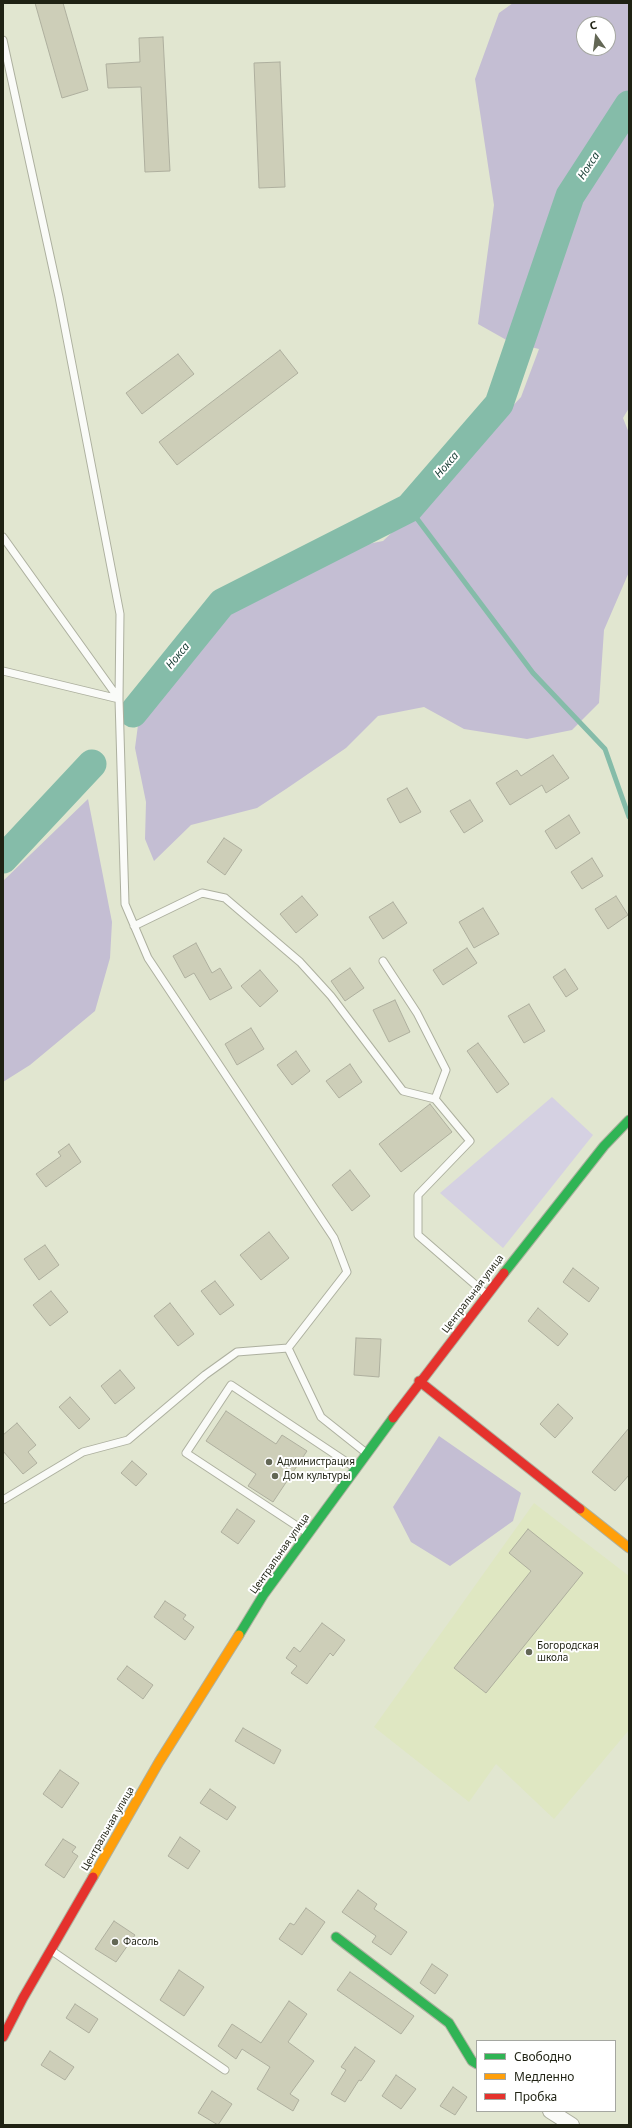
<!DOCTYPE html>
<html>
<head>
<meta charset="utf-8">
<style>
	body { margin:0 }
	#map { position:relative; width:632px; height:2128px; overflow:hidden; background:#e1e6d0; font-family:"Noto Sans",sans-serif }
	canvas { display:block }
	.frame { position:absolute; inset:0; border:4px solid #1f2213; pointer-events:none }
	.legend { position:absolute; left:476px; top:2040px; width:140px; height:72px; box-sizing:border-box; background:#fff; border:1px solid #a5a7a1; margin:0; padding:5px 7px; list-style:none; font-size:12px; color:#1f2213 }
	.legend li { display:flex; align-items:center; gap:8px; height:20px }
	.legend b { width:20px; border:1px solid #a5a7a1 }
	.north { position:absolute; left:576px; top:16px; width:40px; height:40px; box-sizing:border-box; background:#fff; border:1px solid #a5a7a1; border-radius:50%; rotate:346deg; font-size:11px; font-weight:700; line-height:16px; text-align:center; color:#1f2213 }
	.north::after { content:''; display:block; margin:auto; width:14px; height:18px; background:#636755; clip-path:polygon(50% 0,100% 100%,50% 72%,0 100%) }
</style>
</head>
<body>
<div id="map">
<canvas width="632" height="2128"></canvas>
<div class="frame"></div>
<ul class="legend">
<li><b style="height:5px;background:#30b455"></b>Свободно</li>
<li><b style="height:5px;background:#ff9f0a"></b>Медленно</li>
<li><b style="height:5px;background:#e5322d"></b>Пробка</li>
</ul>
<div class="north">С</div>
</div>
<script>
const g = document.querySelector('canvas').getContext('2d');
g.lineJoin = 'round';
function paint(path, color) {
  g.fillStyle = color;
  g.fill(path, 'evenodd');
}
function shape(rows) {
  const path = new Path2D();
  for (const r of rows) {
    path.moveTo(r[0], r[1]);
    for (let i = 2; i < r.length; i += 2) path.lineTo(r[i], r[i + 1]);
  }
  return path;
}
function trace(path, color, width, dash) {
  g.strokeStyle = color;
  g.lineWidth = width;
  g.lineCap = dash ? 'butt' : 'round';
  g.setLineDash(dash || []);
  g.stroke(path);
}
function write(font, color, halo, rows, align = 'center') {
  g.font = font + ' "Noto Sans",sans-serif';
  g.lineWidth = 4;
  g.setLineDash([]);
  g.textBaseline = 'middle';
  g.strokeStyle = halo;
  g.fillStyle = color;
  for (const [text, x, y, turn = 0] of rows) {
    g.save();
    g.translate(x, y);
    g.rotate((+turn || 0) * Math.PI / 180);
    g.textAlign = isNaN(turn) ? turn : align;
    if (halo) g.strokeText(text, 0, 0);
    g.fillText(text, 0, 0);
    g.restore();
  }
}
paint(shape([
	[534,1503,629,1576,629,1730,554,1819,496,1764,469,1802,374,1727]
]), '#dfe7c2');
paint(shape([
	[552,1097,593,1135,503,1248,440,1193]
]), '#d5d1e2');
paint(shape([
	[513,3,629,3,629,408,623,418,629,433,629,572,604,630,599,703,572,730,527,739,464,729,424,707,378,716,346,748,286,789,257,808,191,825,154,861,145,839,146,802,135,748,138,725,159,703,225,617,274,587,353,547,383,541,424,502,521,397,539,349,510,342,478,324,494,205,475,79,499,13],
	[584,24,608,24,608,48,584,48],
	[88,799,112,922,110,958,95,1011,30,1065,3,1082,3,881],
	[439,1436,521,1493,513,1521,450,1566,411,1542,393,1507]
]), '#c4bed3');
trace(shape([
	[409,508,533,673,605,749,629,817]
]), '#85bca9', 5);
trace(shape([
	[133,713,222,603,409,508,499,404,570,196,629,105],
	[3,859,92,764]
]), '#85bca9', 29);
const building = shape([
	[35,3,63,3,88,90,62,98,35,3],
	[163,37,170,171,145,172,141,87,108,88,106,64,140,62,139,38,163,37],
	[280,62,285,187,259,188,254,63,280,62],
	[280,350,298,373,177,465,159,442,280,350],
	[178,354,194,374,142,414,126,393,178,354],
	[553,755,569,778,546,793,542,785,510,805,496,783,517,770,521,776,553,755],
	[407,788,421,812,400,823,387,799,407,788],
	[470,800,483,821,464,833,450,811,470,800],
	[569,815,580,833,556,849,545,831,569,815],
	[224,838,242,850,225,875,207,862,224,838],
	[592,858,603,876,582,889,571,872,592,858],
	[302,896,318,915,296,933,280,914,302,896],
	[616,896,628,915,608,929,595,909,616,896],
	[393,902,407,923,383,939,369,917,393,902],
	[483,908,499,934,474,948,459,922,483,908],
	[196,943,212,973,220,968,232,988,210,1000,194,973,185,978,173,956,196,943],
	[467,948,477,963,443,985,433,970,467,948],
	[350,968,364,988,345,1001,331,981,350,968],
	[565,969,578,989,566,997,553,977,565,969],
	[260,970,278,991,260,1007,241,986,260,970],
	[395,1000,410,1032,389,1042,373,1010,395,1000],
	[529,1004,545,1031,524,1043,508,1016,529,1004],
	[251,1028,264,1049,237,1065,225,1044,251,1028],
	[478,1043,509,1084,497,1093,467,1051,478,1043],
	[296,1051,310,1071,292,1085,277,1065,296,1051],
	[350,1064,362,1082,339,1098,326,1081,350,1064],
	[430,1104,452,1132,401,1172,379,1144,430,1104],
	[69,1144,81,1162,46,1187,36,1174,61,1156,58,1152,69,1144],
	[350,1170,370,1196,352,1211,332,1185,350,1170],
	[269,1232,289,1258,261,1280,240,1255,269,1232],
	[45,1245,59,1265,39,1280,24,1259,45,1245],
	[573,1268,599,1288,589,1302,563,1282,573,1268],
	[215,1281,234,1305,220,1315,201,1291,215,1281],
	[51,1291,68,1312,50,1326,33,1305,51,1291],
	[170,1303,194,1334,178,1346,154,1316,170,1303],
	[538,1308,568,1334,558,1346,528,1321,538,1308],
	[356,1338,381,1339,379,1377,354,1375,356,1338],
	[120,1370,135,1388,115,1404,101,1386,120,1370],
	[70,1397,90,1419,79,1429,59,1407,70,1397],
	[558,1404,573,1418,555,1438,540,1424,558,1404],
	[226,1411,276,1444,282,1435,307,1451,273,1502,248,1486,256,1474,206,1441,226,1411],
	[17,1423,36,1445,28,1452,37,1463,23,1474,3,1451,3,1435,17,1423],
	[629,1428,629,1475,615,1491,592,1472,629,1428],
	[132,1461,147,1474,136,1486,121,1473,132,1461],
	[237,1509,255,1521,238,1544,221,1532,237,1509],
	[528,1529,583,1573,486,1693,454,1668,531,1571,509,1553,528,1529],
	[165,1601,186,1615,183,1619,194,1627,185,1640,154,1617,165,1601],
	[322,1623,345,1640,333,1656,330,1653,307,1684,291,1673,297,1666,286,1658,294,1647,300,1652,322,1623],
	[127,1666,153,1685,143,1699,117,1679,127,1666],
	[243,1728,281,1750,274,1764,235,1741,243,1728],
	[60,1770,79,1783,62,1808,43,1794,60,1770],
	[210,1789,236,1807,227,1820,200,1803,210,1789],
	[180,1837,200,1851,188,1869,168,1856,180,1837],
	[63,1839,76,1847,72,1852,78,1856,64,1878,45,1865,63,1839],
	[358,1890,377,1904,374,1909,407,1932,391,1955,372,1942,376,1936,342,1912,358,1890],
	[306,1908,325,1922,302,1955,279,1939,290,1923,294,1925,306,1908],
	[114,1921,135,1935,116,1962,95,1949,114,1921],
	[432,1964,448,1975,435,1994,420,1983,432,1964],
	[179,1970,204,1987,184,2016,160,2000,179,1970],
	[350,1972,414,2016,401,2034,337,1990,350,1972],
	[289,2001,307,2014,288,2042,314,2061,290,2094,299,2100,293,2111,257,2089,270,2067,242,2049,236,2059,218,2046,232,2024,261,2043,289,2001],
	[75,2004,98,2019,89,2033,66,2018,75,2004],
	[355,2047,375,2061,361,2081,359,2080,345,2102,331,2094,346,2070,341,2067,355,2047],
	[50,2051,74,2067,65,2080,41,2065,50,2051],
	[396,2075,416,2089,401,2109,382,2096,396,2075],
	[453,2087,467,2097,455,2115,440,2106,453,2087],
	[212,2091,232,2104,218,2125,198,2113,212,2091]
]);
paint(building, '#cdceb8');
trace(building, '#aeaf9e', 1);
const lane = shape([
	[3,40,59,297,120,614,119,699,3,671],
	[3,537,119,699,125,904,148,958,334,1238,347,1272,288,1348,321,1417,365,1452],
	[134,926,202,893,225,898,300,962,331,996,403,1091,435,1099,470,1141,418,1195,418,1235,486,1294],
	[383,961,417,1013,446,1070,435,1099],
	[3,1500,83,1452,128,1440,205,1375,237,1352,288,1348],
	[306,1532,186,1453,231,1385,354,1467],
	[52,1951,225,2070]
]);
const street = shape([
	[550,2111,572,2125]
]);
const fast = shape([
	[504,1273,604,1146,629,1120],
	[239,1635,264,1594,393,1418],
	[336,1937,449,2023,472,2061,477,2064]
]);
const slow = shape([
	[580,1509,629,1548],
	[93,1877,159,1762,239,1635]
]);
const jam = shape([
	[419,1381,580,1509],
	[393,1418,504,1273],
	[3,2037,23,1998,93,1877]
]);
trace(lane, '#adb09f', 9);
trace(street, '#adb09f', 16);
trace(fast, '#adb09f', 11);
trace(slow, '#adb09f', 11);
trace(jam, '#adb09f', 11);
trace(lane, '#fafbf8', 7);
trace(street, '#fafbf8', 14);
trace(fast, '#30b455', 9);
trace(slow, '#ff9f0a', 9);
trace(jam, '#e5322d', 9);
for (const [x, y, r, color] of [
	[269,1462,4,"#636755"],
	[275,1476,4,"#636755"],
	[529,1652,4,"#636755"],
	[115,1942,4,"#636755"]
]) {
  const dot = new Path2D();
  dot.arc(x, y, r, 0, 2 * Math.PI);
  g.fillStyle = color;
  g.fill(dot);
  trace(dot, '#fff', 1.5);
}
write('10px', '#1f2213', '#fff', [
	["Центральная улица",473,1294,-53],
	["Центральная улица",280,1554,-55],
	["Центральная улица",108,1829,-60]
]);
write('10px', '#1f2213', '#fff', [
	["Администрация",277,1462],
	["Дом культуры",283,1476],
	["Богородская",537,1646],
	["школа",537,1658],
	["Фасоль",123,1942]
], 'left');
write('italic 11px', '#1d4239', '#fff', [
	["Нокса",589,166,-57],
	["Нокса",447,465,-49],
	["Нокса",178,656,-51]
]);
</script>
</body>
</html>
